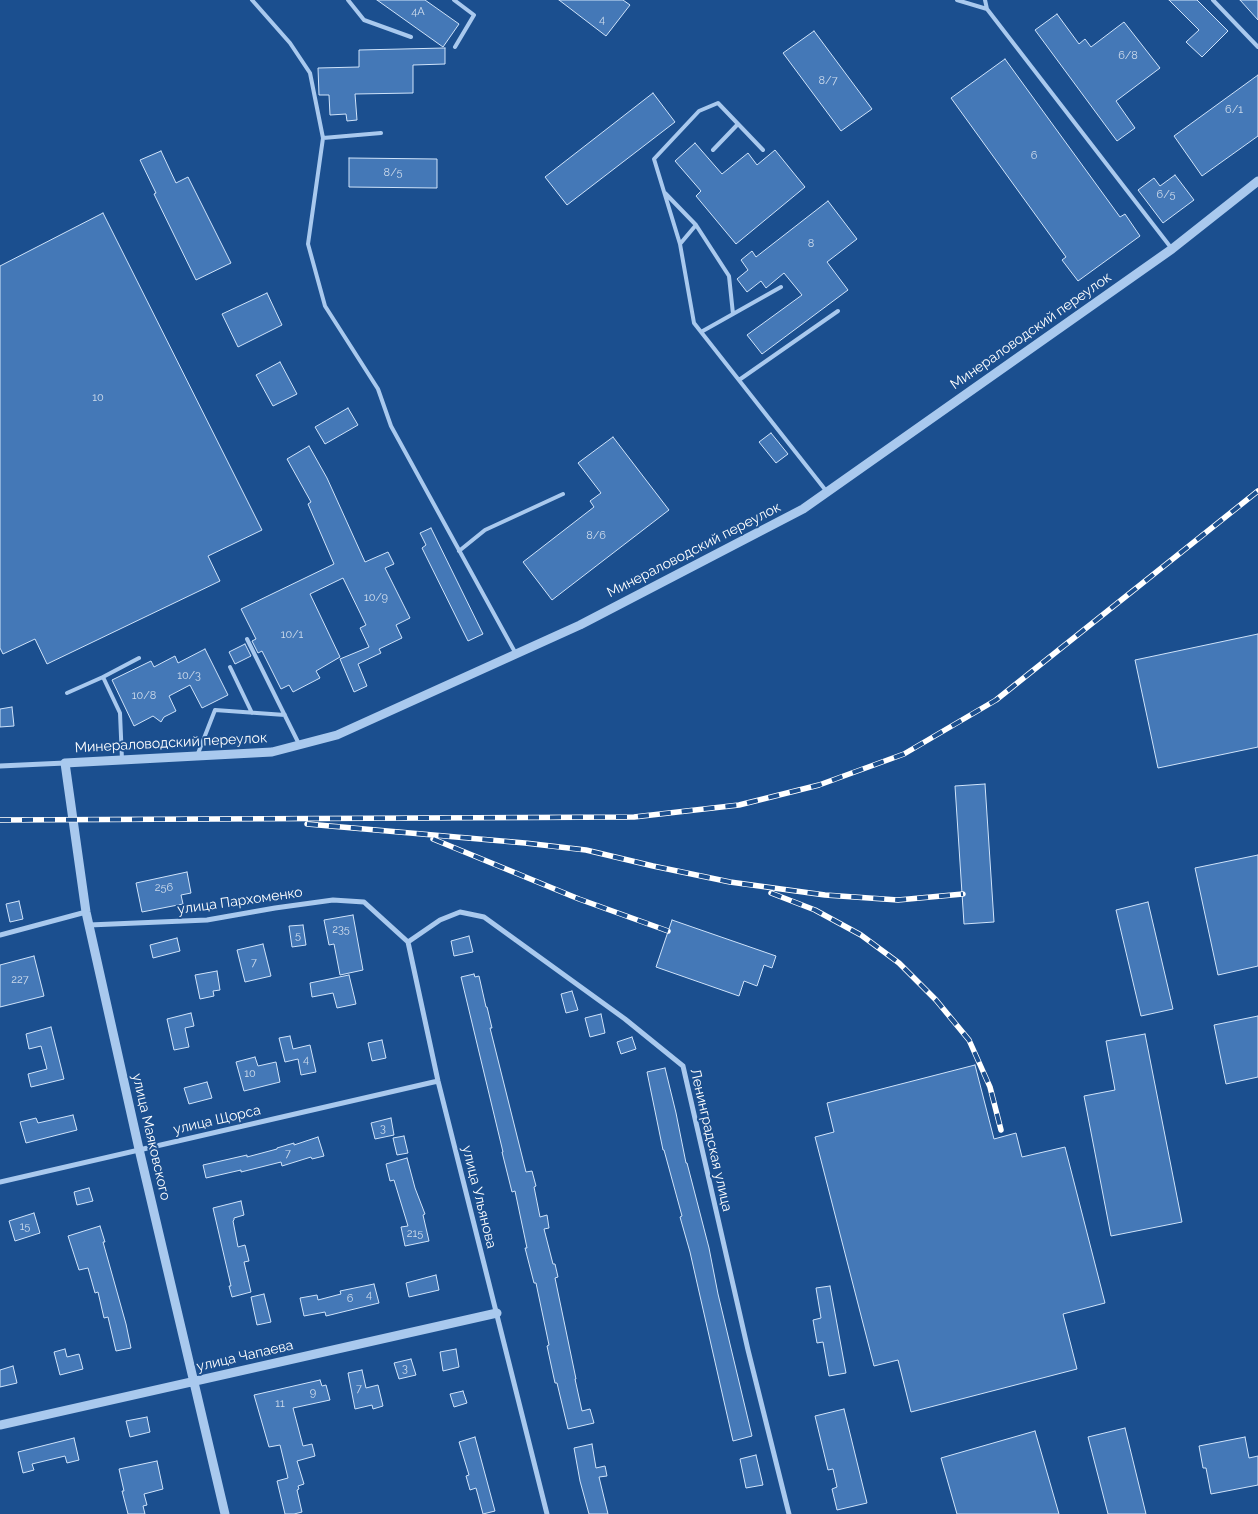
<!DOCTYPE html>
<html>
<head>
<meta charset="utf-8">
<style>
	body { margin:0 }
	canvas { display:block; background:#1b4f8f }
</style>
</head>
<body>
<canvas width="1258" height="1514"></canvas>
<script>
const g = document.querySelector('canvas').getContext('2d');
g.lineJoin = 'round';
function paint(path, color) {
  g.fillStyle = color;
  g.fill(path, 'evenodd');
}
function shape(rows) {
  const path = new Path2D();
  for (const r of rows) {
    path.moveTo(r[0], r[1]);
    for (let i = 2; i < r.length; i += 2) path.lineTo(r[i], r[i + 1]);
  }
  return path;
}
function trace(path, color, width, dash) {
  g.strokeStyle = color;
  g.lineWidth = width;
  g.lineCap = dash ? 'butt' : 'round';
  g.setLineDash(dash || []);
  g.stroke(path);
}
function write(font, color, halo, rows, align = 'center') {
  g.font = font + ' Raleway,sans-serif';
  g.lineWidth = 4;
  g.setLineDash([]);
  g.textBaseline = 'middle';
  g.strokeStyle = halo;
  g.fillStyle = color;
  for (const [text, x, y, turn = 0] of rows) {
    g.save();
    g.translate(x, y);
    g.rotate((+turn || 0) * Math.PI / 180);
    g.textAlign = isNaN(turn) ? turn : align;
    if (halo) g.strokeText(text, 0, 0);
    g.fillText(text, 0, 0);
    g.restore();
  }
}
const building = shape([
	[377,0,425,0,459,24,443,47,377,0],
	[559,0,623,0,630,5,606,36,559,0],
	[1169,0,1197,0,1228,31,1202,57,1186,42,1199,30,1169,0],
	[1240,0,1258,0,1258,20,1240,0],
	[1057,14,1079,44,1085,39,1091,47,1124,22,1160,68,1116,101,1135,128,1117,141,1035,30,1057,14],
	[814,31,872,109,841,131,783,53,814,31],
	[445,48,445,64,413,65,413,93,355,94,357,120,347,121,346,114,330,115,329,95,319,95,318,68,359,67,359,50,445,48],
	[1005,59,1120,217,1125,214,1140,236,1078,281,1062,260,1066,257,951,98,1005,59],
	[1258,75,1258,136,1202,176,1174,136,1258,75],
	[653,93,675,122,567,205,545,177,653,93],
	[695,143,722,174,748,153,757,165,775,150,805,187,736,244,696,196,701,191,675,161,695,143],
	[161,151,176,183,188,177,231,263,196,280,154,194,156,193,140,160,161,151],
	[349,158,437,159,437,188,349,187,349,158],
	[1175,175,1194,200,1163,223,1138,190,1154,178,1160,186,1175,175],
	[828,201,857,239,827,262,848,290,762,354,747,335,802,295,784,273,766,288,761,281,747,292,737,279,748,270,741,260,752,251,756,257,828,201],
	[103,213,262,530,208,556,220,581,47,664,35,639,3,654,0,648,0,266,103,213],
	[267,293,282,325,238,347,222,314,267,293],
	[280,362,297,394,273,406,256,375,280,362],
	[348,408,358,425,325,444,315,427,348,408],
	[771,433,788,454,776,463,759,442,771,433],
	[613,437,669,510,552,600,523,562,594,507,590,501,601,493,578,463,613,437],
	[309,446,327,478,365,562,388,552,394,564,385,568,410,618,396,625,402,638,379,649,381,653,358,664,367,686,354,692,340,659,369,647,360,628,366,625,343,578,310,594,340,657,316,671,320,678,293,692,289,685,281,689,262,651,258,653,252,641,256,639,241,609,334,564,308,504,311,502,287,459,309,446],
	[431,528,483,634,468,641,422,548,426,545,420,533,431,528],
	[1258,634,1258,747,1158,768,1135,660,1258,634],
	[245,644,251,656,235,664,229,652,245,644],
	[205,649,228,695,202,708,190,685,169,696,176,711,164,717,161,722,153,716,134,726,112,680,151,661,154,667,175,656,178,663,205,649],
	[12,707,14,726,0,727,0,709,12,707],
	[985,784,994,922,964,924,955,786,985,784],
	[1258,855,1258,966,1218,975,1195,868,1258,855],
	[187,872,191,893,181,895,183,904,142,912,136,883,187,872],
	[19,901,23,919,10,922,6,904,19,901],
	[1148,902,1173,1009,1141,1016,1116,910,1148,902],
	[353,915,363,970,340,975,334,944,329,945,324,920,353,915],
	[672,920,776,956,772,968,764,965,757,986,744,981,739,996,656,967,672,920],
	[303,925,306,945,292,947,289,926,303,925],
	[469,936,473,952,454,956,451,941,469,936],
	[177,938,180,951,153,958,150,945,177,938],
	[263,944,271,976,245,982,237,950,263,944],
	[34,956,44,996,0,1007,0,965,34,956],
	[217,971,220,990,213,991,214,996,200,999,195,975,217,971],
	[474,974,475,977,479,976,486,1007,487,1007,492,1028,490,1028,526,1172,532,1171,536,1186,534,1187,540,1217,547,1215,549,1228,544,1229,553,1264,555,1264,558,1277,555,1278,576,1379,575,1379,582,1411,590,1409,594,1423,568,1429,557,1383,555,1383,547,1346,549,1345,536,1283,534,1283,525,1248,527,1248,515,1191,512,1192,502,1152,503,1152,461,977,474,974],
	[349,975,356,1004,337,1008,333,993,312,997,310,983,349,975],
	[572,991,578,1010,566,1013,561,994,572,991],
	[191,1013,194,1026,185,1028,189,1047,174,1050,167,1019,191,1013],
	[601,1014,605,1033,590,1037,585,1018,601,1014],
	[1258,1016,1258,1077,1226,1084,1214,1025,1258,1016],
	[51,1027,64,1079,31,1087,28,1074,47,1069,41,1046,29,1049,26,1034,51,1027],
	[1145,1034,1182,1222,1111,1236,1084,1096,1115,1090,1106,1041,1145,1034],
	[290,1036,293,1049,310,1045,316,1072,301,1075,298,1059,285,1062,279,1038,290,1036],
	[632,1037,636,1049,621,1054,617,1042,632,1037],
	[382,1040,386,1058,372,1061,368,1043,382,1040],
	[255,1057,258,1066,276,1062,280,1082,244,1091,236,1062,255,1057],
	[975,1065,994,1139,1016,1133,1022,1157,1065,1147,1105,1303,1063,1314,1077,1369,911,1412,898,1360,874,1366,815,1137,834,1132,827,1103,975,1065],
	[665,1068,676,1113,686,1163,687,1163,709,1248,718,1294,752,1436,733,1441,690,1252,680,1217,682,1216,664,1150,663,1150,647,1072,665,1068],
	[207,1082,212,1098,189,1104,184,1088,207,1082],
	[73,1115,77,1130,26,1143,20,1122,36,1118,38,1123,73,1115],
	[391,1118,394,1135,375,1139,371,1123,391,1118],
	[404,1136,408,1153,397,1155,393,1138,404,1136],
	[318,1137,324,1156,312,1159,311,1157,282,1166,281,1162,241,1172,241,1170,206,1178,203,1165,247,1155,247,1157,277,1149,277,1148,294,1143,294,1145,318,1137],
	[407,1158,415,1188,425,1214,423,1215,429,1241,405,1246,401,1227,408,1226,394,1180,390,1181,386,1164,407,1158],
	[89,1188,93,1201,77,1205,74,1192,89,1188],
	[241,1201,244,1215,234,1218,234,1220,233,1221,238,1247,245,1245,249,1261,244,1262,251,1292,232,1297,229,1286,231,1286,213,1208,241,1201],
	[34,1213,40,1233,15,1241,9,1221,34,1213],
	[100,1226,105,1242,103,1242,126,1324,131,1348,116,1351,108,1317,104,1318,98,1292,95,1293,88,1268,79,1270,68,1236,100,1226],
	[436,1275,439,1290,409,1297,406,1283,436,1275],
	[374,1284,379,1303,326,1316,325,1312,304,1316,300,1298,317,1295,318,1300,341,1294,340,1291,374,1284],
	[830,1286,846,1373,829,1376,823,1342,817,1343,813,1320,821,1318,816,1288,830,1286],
	[264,1294,271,1322,257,1325,251,1297,264,1294],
	[65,1349,67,1357,79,1354,83,1369,60,1375,54,1352,65,1349],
	[456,1349,459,1367,443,1371,440,1352,456,1349],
	[411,1359,416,1375,399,1379,394,1363,411,1359],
	[13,1366,17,1383,0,1387,0,1370,13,1366],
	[362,1370,366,1388,378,1385,383,1406,373,1409,372,1405,355,1409,348,1373,362,1370],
	[320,1380,322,1386,326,1385,330,1400,293,1408,303,1446,312,1444,315,1456,297,1461,304,1484,298,1486,299,1489,297,1490,302,1512,294,1514,285,1514,277,1481,288,1478,280,1445,269,1447,254,1395,320,1380],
	[463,1391,467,1403,454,1407,450,1394,463,1391],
	[844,1409,867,1503,837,1510,832,1489,837,1487,833,1469,828,1470,815,1416,844,1409],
	[147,1417,150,1432,130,1437,126,1421,147,1417],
	[1125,1428,1146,1514,1108,1514,1088,1437,1125,1428],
	[1035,1431,1059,1514,957,1514,941,1458,1035,1431],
	[475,1437,495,1511,483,1514,476,1488,470,1490,466,1476,469,1475,459,1442,475,1437],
	[1245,1437,1249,1458,1258,1456,1258,1485,1211,1494,1206,1468,1203,1468,1199,1446,1245,1437],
	[74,1438,79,1460,67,1463,65,1456,32,1464,34,1470,23,1473,18,1452,74,1438],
	[592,1444,596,1468,605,1466,607,1476,599,1477,608,1514,589,1514,580,1481,574,1448,592,1444],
	[756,1455,763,1485,746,1488,740,1459,756,1455],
	[157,1461,163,1489,144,1494,147,1505,143,1506,145,1514,128,1514,122,1491,124,1491,119,1469,157,1461]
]);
paint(building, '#4478b7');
trace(building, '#cfe3fa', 1);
trace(shape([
	[252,0,290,43,310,73,323,138],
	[348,0,364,20,411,37],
	[454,0,474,15,455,47],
	[957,0,987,9,1172,249],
	[985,0,987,9],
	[1213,0,1258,47],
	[381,133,323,138,308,244,325,306,378,389,391,426,516,654],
	[713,150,738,124],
	[763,150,718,103,699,111,654,159,680,244,694,323,827,492],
	[665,193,696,225,729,276,733,314],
	[680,244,696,225],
	[701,332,781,287],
	[739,380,838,311],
	[459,551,485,530,563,494],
	[247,639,299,744],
	[230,667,252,713],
	[67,693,103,677],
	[197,756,215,710,285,715],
	[122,760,120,713,103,677,139,658]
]), '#a9c9ee', 4);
trace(shape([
	[0,766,65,763],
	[89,925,207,920,275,908,333,900,364,902,408,942,438,1081,547,1514],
	[0,935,86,912],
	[408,942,440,920,460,912,484,917,625,1019,683,1066,748,1350,789,1514],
	[0,1182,438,1081]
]), '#a9c9ee', 5);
trace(shape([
	[0,1425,497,1313],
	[225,1514,139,1149,86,912,65,763,272,752,337,735,580,625,803,509,1172,249,1258,181]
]), '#a9c9ee', 9);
const rail = shape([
	[0,820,634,817,739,805,819,785,904,754,996,700,1258,491],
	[307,824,525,843,586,850,653,866,730,882,825,895,898,900,963,894],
	[433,839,579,899,668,931],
	[771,893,815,910,861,935,899,963,936,1000,969,1040,990,1087,1001,1130]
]);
trace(rail, '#fff', 5.5);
trace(rail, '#1b4f8f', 4, [11]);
write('11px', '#d0dded', null, [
	["4А",418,12],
	["4",602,20],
	["6/8",1128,56],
	["8/7",828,81],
	["6/1",1234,110],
	["6",1034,156],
	["8/5",393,173],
	["6/5",1166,195],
	["8",811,244],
	["10",98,398],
	["8/6",596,536],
	["10/9",376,598],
	["10/1",292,635],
	["10/3",189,676],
	["10/8",144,696],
	["256",164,888],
	["235",341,930],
	["5",298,936],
	["7",254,963],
	["227",20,980],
	["4",306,1060],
	["10",250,1074],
	["3",383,1129],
	["7",288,1154],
	["15",25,1227],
	["215",415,1234],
	["4",369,1295],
	["6",350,1299],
	["3",405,1369],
	["7",359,1389],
	["9",313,1393],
	["11",280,1404]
]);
write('14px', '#fff', '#1b4f8f', [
	["Минераловодский переулок",1031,331,-35],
	["Минераловодский переулок",694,550,-27],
	["Минераловодский переулок",171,743,-3],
	["улица Пархоменко",240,901,-8],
	["улица Щорса",217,1120,-13],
	["улица Маяковского",151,1137,77],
	["Ленинградская улица",711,1140,77],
	["улица Ульянова",479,1197,76],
	["улица Чапаева",245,1356,-13]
]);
</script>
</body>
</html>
